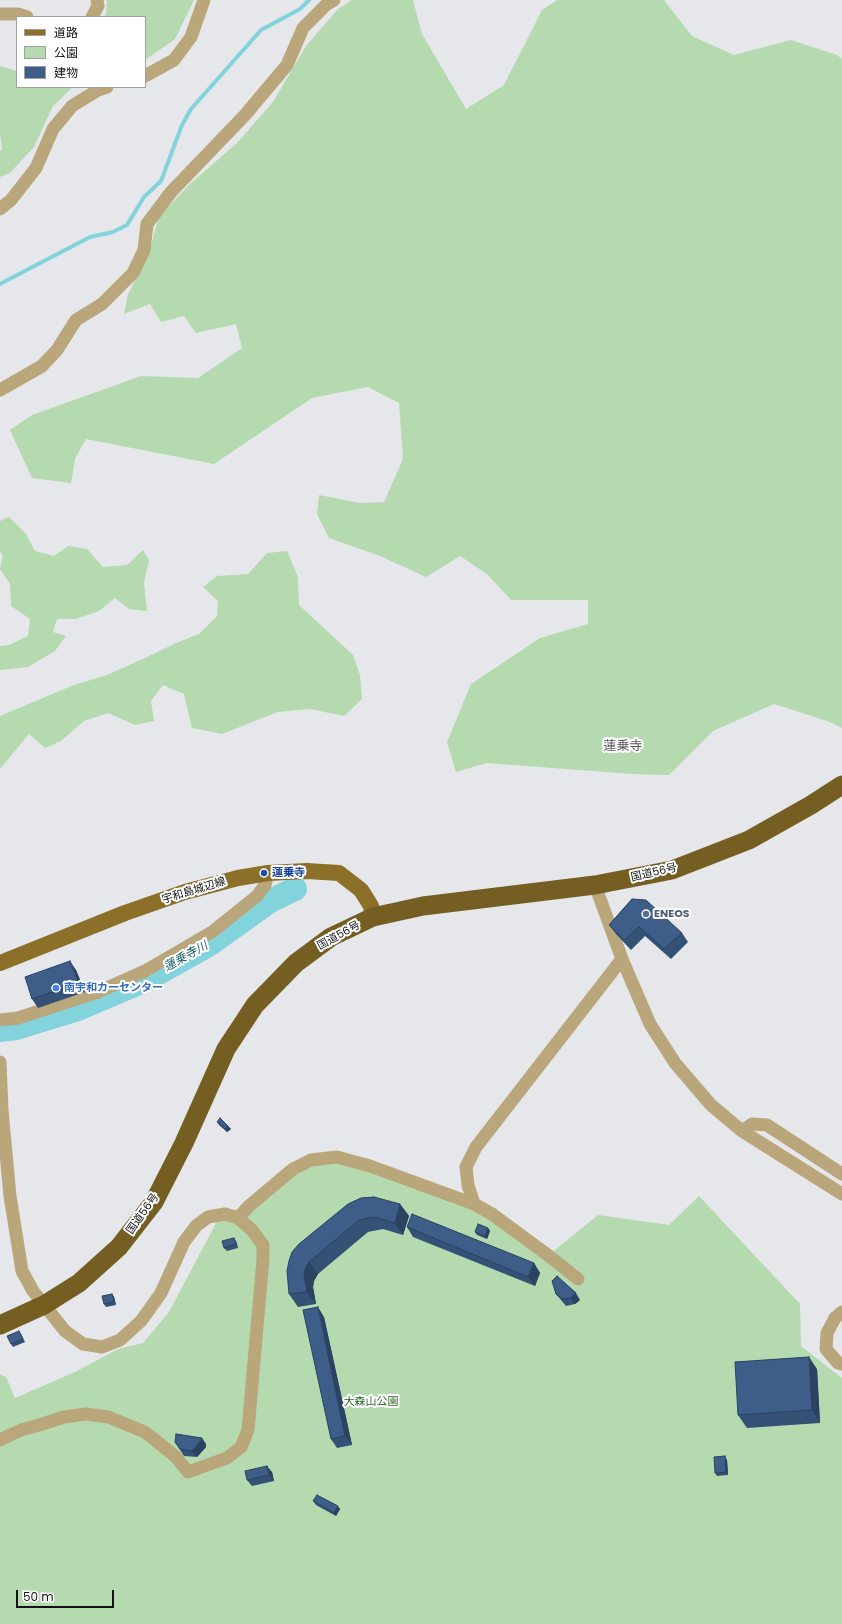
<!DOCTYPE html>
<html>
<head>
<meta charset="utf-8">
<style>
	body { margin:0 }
	#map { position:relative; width:842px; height:1624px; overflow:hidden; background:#e5e7ea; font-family:Poppins,"Noto Sans JP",sans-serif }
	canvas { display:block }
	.legend { position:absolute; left:16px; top:16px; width:130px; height:72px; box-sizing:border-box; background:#fff; border:1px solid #a0a0a1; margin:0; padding:5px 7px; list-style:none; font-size:12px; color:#121213 }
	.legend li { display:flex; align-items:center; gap:8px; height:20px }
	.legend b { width:20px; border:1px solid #a0a0a1 }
	.scale { position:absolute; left:16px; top:1590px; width:98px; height:18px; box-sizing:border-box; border:2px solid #121213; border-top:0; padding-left:5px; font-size:12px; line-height:14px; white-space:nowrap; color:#121213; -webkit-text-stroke:3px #fff; paint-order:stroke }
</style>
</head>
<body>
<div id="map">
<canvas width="842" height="1624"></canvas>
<ul class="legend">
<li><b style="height:5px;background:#8c7029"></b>道路</li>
<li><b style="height:11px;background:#b5dab0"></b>公園</li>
<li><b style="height:11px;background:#3e5e89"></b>建物</li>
</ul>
<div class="scale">50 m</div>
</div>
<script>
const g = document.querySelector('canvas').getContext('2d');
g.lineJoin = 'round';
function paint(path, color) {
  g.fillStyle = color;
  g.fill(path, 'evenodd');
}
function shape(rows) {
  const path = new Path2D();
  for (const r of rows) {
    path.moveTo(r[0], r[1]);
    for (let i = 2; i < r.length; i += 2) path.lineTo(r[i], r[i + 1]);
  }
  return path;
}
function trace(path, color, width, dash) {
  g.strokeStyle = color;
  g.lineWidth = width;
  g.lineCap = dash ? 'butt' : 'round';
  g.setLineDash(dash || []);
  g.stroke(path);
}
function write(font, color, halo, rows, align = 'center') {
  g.font = font + ' Poppins,"Noto Sans JP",sans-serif';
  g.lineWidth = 4;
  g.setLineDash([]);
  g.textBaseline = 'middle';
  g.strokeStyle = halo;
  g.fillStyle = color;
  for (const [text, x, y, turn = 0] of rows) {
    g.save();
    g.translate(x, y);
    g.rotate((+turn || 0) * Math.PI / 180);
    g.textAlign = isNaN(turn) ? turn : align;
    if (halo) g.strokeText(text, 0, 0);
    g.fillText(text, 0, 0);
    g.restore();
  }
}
paint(shape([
	[105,0,194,0,175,39,145,60,145,17,103,17,106,14,107,1],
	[352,0,413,0,422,34,466,109,504,85,542,10,557,0,664,0,692,36,734,55,791,40,837,55,842,59,842,728,830,722,774,704,713,731,669,775,632,774,487,763,456,772,447,742,471,684,540,638,588,624,588,600,511,600,487,574,460,556,426,577,380,556,329,538,317,514,319,495,360,503,384,502,403,459,399,403,368,387,312,398,214,464,86,439,75,459,71,483,32,478,10,430,32,415,141,376,198,378,242,348,236,324,196,333,184,316,161,322,150,304,124,314,128,294,148,256,159,216,191,183,237,143,273,102,306,46,338,9],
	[0,66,17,71,17,87,73,87,53,106,34,147,10,173,0,177,0,151,2,150,0,132],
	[9,517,26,534,35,551,54,556,68,546,87,549,103,567,127,565,143,550,149,560,144,583,147,611,129,609,115,598,99,611,76,619,57,619,53,632,66,636,55,651,28,667,0,670,0,646,9,645,28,636,30,619,11,606,10,584,0,569,3,555,0,552,0,521],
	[287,551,298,577,299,605,353,655,360,675,362,699,344,716,310,709,278,712,222,734,192,728,184,694,163,685,151,701,154,721,135,725,108,713,84,721,61,741,45,748,29,734,0,769,0,716,74,685,107,675,145,658,176,643,199,634,217,616,218,601,203,587,217,576,248,574,267,553],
	[337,1157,474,1204,549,1255,598,1215,669,1225,699,1196,800,1304,801,1346,842,1378,842,1624,0,1624,0,1374,6,1377,15,1398,75,1372,118,1349,143,1343,169,1312,216,1223,225,1214,238,1218,293,1169]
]), '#b5dab0');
trace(shape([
	[0,284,90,237,113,232,127,225,144,197,161,181,182,125,191,109,261,30,300,9,309,0]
]), '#83d3dd', 4);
trace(shape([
	[0,1030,16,1028,78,1009,146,980,210,944,270,901,295,889]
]), '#83d3dd', 24);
trace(shape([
	[0,14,18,14,27,17],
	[92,17,98,6,97,0],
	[145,76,174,60,191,37,204,0],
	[0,209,11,200,36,168,53,129,72,106,98,90,107,87],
	[0,390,42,366,57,350,76,320,102,304,133,273,144,250,147,224,171,192,245,115,287,65,303,28,327,4,334,0],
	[595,885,622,959,650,1024,675,1063,711,1105,742,1131,842,1194],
	[0,1020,18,1018,98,992,145,971,212,932,257,896,265,885,268,873],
	[0,1062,2,1110,10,1196,22,1271,33,1291,65,1331,83,1344,102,1347,120,1340,141,1321,161,1293,184,1242,196,1226,208,1217,225,1214,238,1218,252,1230,263,1245,263,1259,248,1430,241,1447,227,1458,188,1472,176,1457,145,1432,108,1417,86,1414,64,1417,39,1425,21,1430,0,1440],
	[742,1131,752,1124,767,1125,842,1174],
	[474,1204,468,1185,466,1167,476,1147,622,959],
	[238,1218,249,1206,293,1169,311,1160,337,1157,370,1166,474,1204,492,1214,549,1256,578,1279],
	[842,1312,835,1318,827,1333,826,1349,838,1363,842,1364]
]), '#b9a77b', 13);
trace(shape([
	[0,963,125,913,185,892,238,878,268,873,307,871,339,873,361,890,371,906,373,917]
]), '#8c7029', 16);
trace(shape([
	[0,1325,44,1305,79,1283,119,1247,154,1202,184,1143,226,1049,255,1005,296,963,331,937,373,917,423,906,595,885,672,870,749,840,811,805,842,785]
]), '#755e21', 19);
paint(shape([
	[632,899,682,933,688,942,671,959,645,936,631,950,616,934,609,925],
	[76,970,85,992,38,1008,32,999],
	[217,1122,228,1126,231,1129,227,1132,219,1125],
	[400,1204,409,1216,403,1235,383,1229,368,1232,318,1274,314,1281,313,1287,316,1304,298,1307,289,1294,299,1244],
	[407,1227,534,1263,540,1273,535,1286,413,1237],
	[488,1228,490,1231,487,1239,477,1235,475,1232],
	[236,1241,238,1248,227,1251,224,1248],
	[112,1294,114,1297,116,1305,106,1307,104,1304],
	[556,1294,580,1300,575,1304,566,1306],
	[324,1317,352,1445,337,1448,331,1439],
	[21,1334,25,1342,13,1347,11,1344],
	[817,1369,820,1423,747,1428,738,1415],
	[175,1442,206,1444,206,1447,197,1457,184,1456],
	[727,1460,728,1475,717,1476,715,1473],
	[272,1472,274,1481,252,1486,247,1480],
	[313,1501,340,1509,336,1516,316,1505]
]), '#355176');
paint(shape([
	[70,961,76,970,85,992,79,983],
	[228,1126,231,1129,227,1132,225,1129],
	[400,1204,409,1216,403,1235,395,1223],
	[488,1228,490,1231,487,1239,485,1236],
	[234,1238,236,1241,238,1248,236,1244],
	[309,1262,318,1274,314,1281,313,1287,316,1304,307,1292,304,1275,305,1269],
	[534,1263,540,1273,535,1286,528,1277],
	[576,1293,580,1300,575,1304,571,1298],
	[112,1294,114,1297,116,1305,114,1302],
	[318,1307,324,1317,352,1445,345,1436],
	[809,1357,817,1369,820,1423,812,1410],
	[202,1438,206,1444,206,1447,197,1457,192,1451],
	[725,1456,727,1460,728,1475,726,1472],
	[267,1466,272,1472,274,1481,269,1475],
	[338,1506,340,1509,336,1516,334,1513]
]), '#2b4260');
const building = shape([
	[632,899,646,900,682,933,664,949,639,927,624,940,609,925,632,899],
	[70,961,79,983,32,999,25,977,70,961],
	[220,1118,228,1126,225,1129,217,1122,220,1118],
	[374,1197,400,1204,395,1223,374,1217,359,1220,309,1262,305,1269,304,1275,307,1292,289,1294,287,1271,289,1261,292,1252,299,1244,348,1204,361,1198,374,1197],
	[412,1214,534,1263,528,1277,407,1227,412,1214],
	[478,1224,488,1228,485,1236,475,1232,478,1224],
	[234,1238,236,1244,224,1248,222,1241,234,1238],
	[557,1276,576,1293,571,1298,562,1299,556,1294,552,1281,557,1276],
	[112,1294,114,1302,104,1304,102,1296,112,1294],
	[318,1307,345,1436,331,1439,303,1310,318,1307],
	[19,1331,23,1339,11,1344,7,1336,19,1331],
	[809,1357,812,1410,738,1415,735,1362,809,1357],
	[176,1434,202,1438,201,1441,192,1451,180,1449,175,1442,176,1434],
	[725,1456,726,1472,715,1473,714,1457,725,1456],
	[267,1466,269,1475,247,1480,245,1471,267,1466],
	[317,1495,338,1506,334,1513,313,1501,317,1495]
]);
paint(building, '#3e5e89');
trace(building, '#2b4260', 1);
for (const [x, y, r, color] of [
	[264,873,4,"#1a4fb4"],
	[646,914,4,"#5c6f8a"],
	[56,988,4,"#3f7fe0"]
]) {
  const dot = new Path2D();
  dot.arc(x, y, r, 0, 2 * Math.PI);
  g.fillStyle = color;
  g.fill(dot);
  trace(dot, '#fff', 1.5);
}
write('bold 11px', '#164399', '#fff', [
	["蓮乗寺",272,873]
], 'left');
write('11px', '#121213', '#fff', [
	["国道56号",654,873,-13],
	["宇和島城辺線",194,891,-17],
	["国道56号",339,936,-29],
	["国道56号",143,1214,-55]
]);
write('bold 11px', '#4e5e75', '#fff', [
	["ENEOS",654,914]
], 'left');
write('bold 11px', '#366cbe', '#fff', [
	["南宇和カーセンター",64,988]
], 'left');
write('11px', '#2e6629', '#fff', [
	["大森山公園",371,1402]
]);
write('italic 12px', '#21626a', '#fff', [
	["蓮乗寺川",186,957,-29]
]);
write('13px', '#555759', '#fff', [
	["蓮乗寺",623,747]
]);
</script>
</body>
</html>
